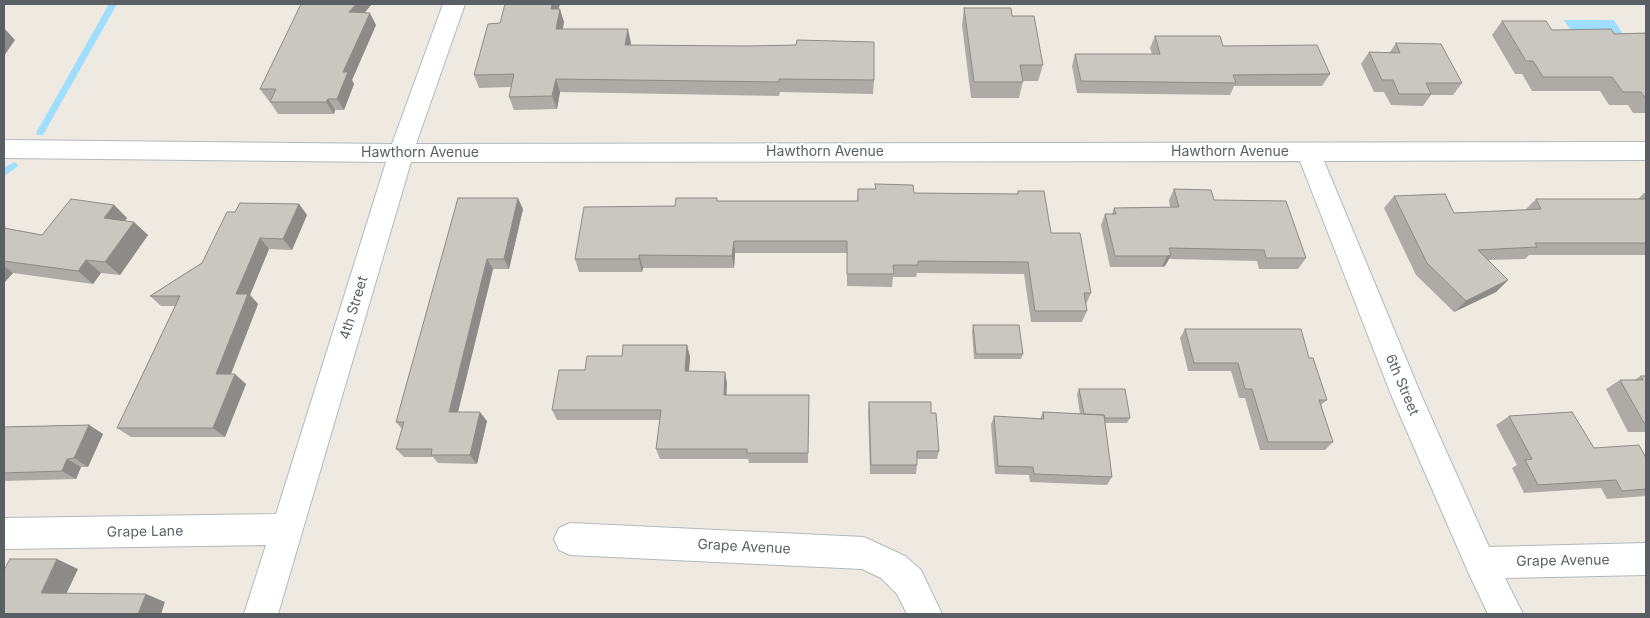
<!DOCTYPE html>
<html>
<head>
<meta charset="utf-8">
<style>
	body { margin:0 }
	#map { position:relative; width:1650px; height:618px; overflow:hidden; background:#eeeae2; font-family:Inter,sans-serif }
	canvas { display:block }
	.frame { position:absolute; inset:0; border:5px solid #5a5f63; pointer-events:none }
</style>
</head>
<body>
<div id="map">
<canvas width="1650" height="618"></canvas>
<div class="frame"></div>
</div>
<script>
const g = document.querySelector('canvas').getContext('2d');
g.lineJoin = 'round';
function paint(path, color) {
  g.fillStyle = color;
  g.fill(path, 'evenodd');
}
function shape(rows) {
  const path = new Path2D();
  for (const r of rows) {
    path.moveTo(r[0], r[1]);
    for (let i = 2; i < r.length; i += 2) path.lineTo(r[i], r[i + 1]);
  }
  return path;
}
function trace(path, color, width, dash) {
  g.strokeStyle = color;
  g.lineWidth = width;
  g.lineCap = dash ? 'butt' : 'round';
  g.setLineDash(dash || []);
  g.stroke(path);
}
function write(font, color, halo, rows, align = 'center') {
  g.font = font + ' Inter,sans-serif';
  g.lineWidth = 4;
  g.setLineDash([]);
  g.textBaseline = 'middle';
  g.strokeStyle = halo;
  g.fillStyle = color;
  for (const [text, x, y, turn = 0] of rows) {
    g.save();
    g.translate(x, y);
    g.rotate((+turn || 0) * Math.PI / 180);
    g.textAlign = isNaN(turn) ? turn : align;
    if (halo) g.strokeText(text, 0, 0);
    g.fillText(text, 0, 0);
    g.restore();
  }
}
paint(shape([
	[1564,20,1614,20,1624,36,1574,35]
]), '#a0deff');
paint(shape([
	[109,4,117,4,43,135,37,135,36,133,109,4],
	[14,162,18,165,17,167,4,176,4,168,14,162]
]), '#a0deff');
const minor = shape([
	[443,4,465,4,416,144,1646,142,1646,160,1324,161,1422,397,1489,547,1646,543,1646,575,1505,578,1523,614,1488,614,1469,574,1392,397,1300,161,411,162,278,614,244,614,266,545,4,549,4,518,276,514,386,162,4,158,4,140,392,144,443,4],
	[570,523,864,537,905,556,921,570,942,614,907,614,897,594,881,578,862,569,570,555,559,550,554,539,559,528,570,523]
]);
trace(minor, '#b4b8bd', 2);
paint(minor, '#fff');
paint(shape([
	[964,8,1012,16,1043,65,1038,81,1023,81,1019,98,971,98,962,25],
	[558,9,564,22,563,29,631,43,631,45,874,80,873,94,780,92,779,96,560,92,557,109,514,110,509,97,511,87,479,88,474,75,500,23],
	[365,12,376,25,352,80,354,84,344,110,335,110,334,114,278,114,270,102,271,101,269,101,260,89],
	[1502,21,1552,30,1614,34,1646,33,1646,113,1633,113,1628,105,1609,105,1600,91,1532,91,1522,74,1515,74,1492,35],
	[1155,36,1223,46,1330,74,1322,86,1234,86,1230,95,1077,93,1072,66,1075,54,1152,54,1150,48],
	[1396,43,1462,83,1453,95,1431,95,1423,106,1391,105,1384,92,1374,92,1361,64,1369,52,1390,52],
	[875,184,914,193,1017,194,1018,191,1051,233,1091,293,1086,304,1087,311,1082,322,1031,322,1024,274,917,273,916,277,893,277,892,287,847,286,847,253,735,253,734,268,643,268,642,272,579,272,575,259,718,201,857,201,858,189,875,189],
	[1174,189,1214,200,1306,258,1298,269,1259,269,1257,261,1169,259,1165,266,1162,267,1110,267,1101,225,1105,214,1112,214,1114,208,1170,207,1169,200],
	[1644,193,1646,193,1646,255,1529,255,1525,259,1488,260,1508,280,1496,292,1454,312,1416,275,1384,208,1394,196,1454,213,1525,210,1536,199,1638,199],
	[458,198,523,209,509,269,493,269,458,412,487,421,477,464,438,463,433,457,404,457,396,449,402,429,396,422],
	[299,204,307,215,292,250,269,249,250,295,258,304,231,374,246,384,225,437,131,437,117,428,175,306,161,306,150,296,202,263],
	[114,205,127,218,125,221,148,235,120,275,101,273,93,284,13,273,4,283,4,225,6,227,5,228,42,235],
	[973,325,1023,354,1021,359,974,359,972,331],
	[1185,329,1309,358,1327,400,1321,405,1333,442,1325,450,1260,450,1245,398,1239,398,1231,371,1188,371,1180,338],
	[687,345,690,357,689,371,727,383,726,395,809,395,808,463,749,463,748,459,660,459,656,449,660,420,557,420,552,410,585,370,622,356],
	[1641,376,1646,376,1646,432,1628,432,1606,389,1620,380,1634,380],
	[1079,389,1130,418,1127,423,1105,423,1112,477,1107,485,1030,482,1029,475,995,474,991,425,994,416,1040,419,1043,412,1080,414,1077,394],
	[869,402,931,413,939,451,937,459,917,459,917,465,916,474,870,474,868,411],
	[1509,416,1594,448,1646,458,1646,496,1607,499,1601,488,1524,493,1512,468,1517,465,1496,425],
	[89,425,103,434,88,467,81,467,76,479,4,481,4,427]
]), '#aeaba6');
paint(shape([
	[356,4,372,4,355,24,349,12],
	[552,4,560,4,555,22,551,9],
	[560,9,564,22,560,43,556,29],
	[370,13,376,25,352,80,354,84,344,110,337,99,343,72],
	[4,28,15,40,4,56],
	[628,29,631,43,628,59,625,45],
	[556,79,560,92,557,109,552,96],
	[328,99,335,110,334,114,326,102],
	[518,198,523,209,509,269,504,259],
	[299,204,307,215,292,250,283,239],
	[114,205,127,218,118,231,104,218],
	[134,222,148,235,120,275,105,262],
	[260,238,269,249,250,295,258,304,227,384,216,374,236,294],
	[734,241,735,253,734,268,732,256],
	[639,255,643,268,642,272,639,259],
	[1171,255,1165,266,1162,267,1167,256],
	[487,259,493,269,456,420,449,412],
	[86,260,101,273,93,284,78,271],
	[4,266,13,273,4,283],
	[1508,280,1496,292,1454,312,1466,301],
	[687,345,690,357,688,382,685,371],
	[725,372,727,383,726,405,724,395],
	[235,374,246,384,225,437,213,428],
	[480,412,487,421,477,464,470,455],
	[89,425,103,434,88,467,74,458],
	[67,459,81,467,76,479,62,471],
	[57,559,78,569,63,601,41,593],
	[146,594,165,602,161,614,138,614]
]), '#8d8b87');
const building = shape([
	[301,4,356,4,349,12,370,13,343,72,348,72,337,99,328,99,326,102,270,102,276,89,260,89,301,4],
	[505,4,552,4,551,9,560,9,556,29,628,29,625,45,747,46,796,45,797,40,874,42,874,80,779,79,779,82,556,79,552,96,509,97,514,74,474,75,488,24,500,23,505,4],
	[964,8,1011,8,1012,16,1034,16,1043,65,1020,65,1023,82,974,82,964,8],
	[1502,21,1546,21,1552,30,1611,29,1614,34,1646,33,1646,99,1641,92,1623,92,1612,77,1543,77,1533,61,1526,61,1502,21],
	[1155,36,1220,36,1223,46,1317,45,1330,74,1233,75,1236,83,1081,81,1075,54,1160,54,1155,36],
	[1396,43,1441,44,1462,83,1426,83,1431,94,1399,94,1393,80,1382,80,1369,52,1400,53,1396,43],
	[875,184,913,185,914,193,1018,194,1018,191,1044,191,1051,233,1080,233,1091,293,1084,293,1087,311,1035,311,1028,262,918,261,918,265,893,265,894,274,847,274,847,241,734,241,732,256,639,255,639,259,575,259,584,207,675,206,676,198,717,198,717,201,858,201,858,189,876,189,875,184],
	[1174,189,1211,190,1214,200,1286,201,1306,258,1266,258,1264,250,1169,248,1171,255,1167,256,1115,256,1105,214,1116,214,1114,208,1179,207,1174,189],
	[1445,194,1454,213,1541,209,1536,199,1646,199,1646,243,1535,243,1537,247,1478,250,1508,280,1466,301,1427,263,1394,196,1445,194],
	[458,198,518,198,504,259,487,259,449,412,480,412,470,455,431,455,432,449,396,449,404,422,396,422,458,198],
	[71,199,114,205,104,218,134,222,105,262,86,260,78,271,4,261,4,228,42,235,71,199],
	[240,203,299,204,283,239,260,238,236,294,248,294,216,374,235,374,213,428,117,428,180,296,150,296,202,263,227,212,235,212,240,203],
	[973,325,1019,325,1023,354,976,354,973,325],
	[1185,329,1301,329,1309,358,1313,358,1327,400,1319,400,1333,442,1268,442,1252,389,1245,389,1238,363,1194,363,1185,329],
	[623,345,687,345,685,371,725,372,724,395,809,395,808,453,747,453,747,449,656,449,661,410,552,410,559,370,585,370,587,356,622,356,623,345],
	[1641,376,1646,376,1646,423,1644,423,1620,380,1643,380,1641,376],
	[1079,389,1125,389,1130,418,1105,418,1104,415,1084,414,1079,389],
	[869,402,931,402,931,413,936,413,939,451,917,451,917,465,871,465,869,402],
	[1043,412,1104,415,1112,477,1034,474,1033,467,998,466,994,416,1044,419,1043,412],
	[1572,412,1594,448,1639,445,1646,458,1646,489,1622,491,1616,480,1538,485,1525,460,1532,459,1509,416,1572,412],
	[89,425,74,458,67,459,62,471,4,473,4,427,89,425],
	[10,559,57,559,41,593,146,594,138,614,4,614,4,570,10,559]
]);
paint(building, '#cac7c1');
trace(building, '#8d8b87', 1);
write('14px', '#5a5f63', '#fff', [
	["Hawthorn Avenue",825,152],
	["Hawthorn Avenue",1230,152],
	["Hawthorn Avenue",420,153],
	["4th Street",354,308,-73],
	["6th Street",1402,385,67],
	["Grape Lane",145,532,-1],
	["Grape Avenue",744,547,3],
	["Grape Avenue",1563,561,-1]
]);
</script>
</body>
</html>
